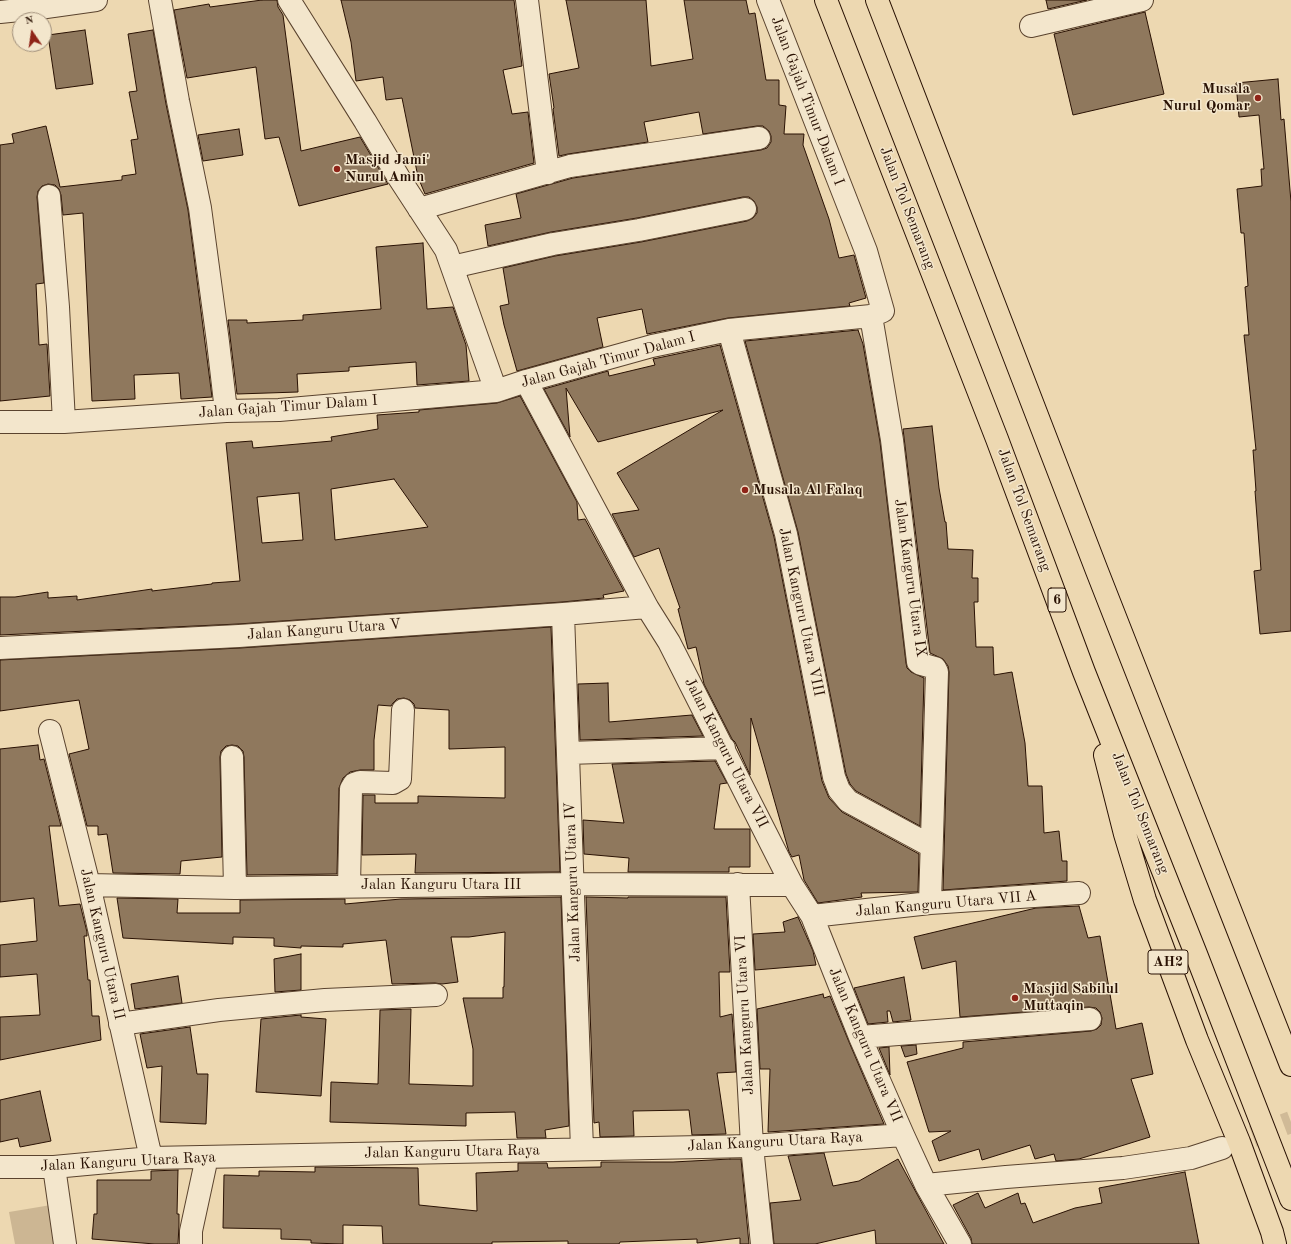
<!DOCTYPE html>
<html>
<head>
<meta charset="utf-8">
<style>
	body { margin:0 }
	#map { position:relative; width:1291px; height:1244px; overflow:hidden; background:#edd8b1; font-family:"Old Standard TT",serif }
	canvas { display:block }
	.north { position:absolute; left:12px; top:12px; width:40px; height:40px; box-sizing:border-box; background:#f3e6cc; border:1px solid #a2917c; border-radius:50%; rotate:347deg; font-size:11px; font-weight:700; line-height:16px; text-align:center; color:#291103 }
	.north::after { content:''; display:block; margin:auto; width:14px; height:18px; background:#8f2418; clip-path:polygon(50% 0,100% 100%,50% 72%,0 100%) }
</style>
</head>
<body>
<div id="map">
<canvas width="1291" height="1244"></canvas>
<div class="north">N</div>
</div>
<script>
const g = document.querySelector('canvas').getContext('2d');
g.lineJoin = 'round';
function paint(path, color) {
  g.fillStyle = color;
  g.fill(path, 'evenodd');
}
function shape(rows) {
  const path = new Path2D();
  for (const r of rows) {
    path.moveTo(r[0], r[1]);
    for (let i = 2; i < r.length; i += 2) path.lineTo(r[i], r[i + 1]);
  }
  return path;
}
function trace(path, color, width, dash) {
  g.strokeStyle = color;
  g.lineWidth = width;
  g.lineCap = dash ? 'butt' : 'round';
  g.setLineDash(dash || []);
  g.stroke(path);
}
function write(font, color, halo, rows, align = 'center') {
  g.font = font + ' "Old Standard TT",serif';
  g.lineWidth = 3;
  g.setLineDash([]);
  g.textBaseline = 'middle';
  g.strokeStyle = halo;
  g.fillStyle = color;
  for (const [text, x, y, turn = 0] of rows) {
    g.save();
    g.translate(x, y);
    g.rotate((+turn || 0) * Math.PI / 180);
    g.textAlign = isNaN(turn) ? turn : align;
    if (halo) g.strokeText(text, 0, 0);
    g.fillText(text, 0, 0);
    g.restore();
  }
}
paint(shape([
	[51,1205,57,1244,15,1244,9,1212]
]), '#ccb693');
const building = shape([
	[262,0,277,0,278,7,283,15,301,151,360,137,388,184,299,206,279,137,265,139,256,67,187,78,174,10,209,4,210,7,262,0],
	[341,0,514,0,522,66,503,70,512,114,528,112,534,163,425,194,418,177,402,98,386,100,383,77,356,81,351,42,341,0],
	[566,0,646,0,651,66,693,59,684,0,746,0,749,14,755,13,766,80,779,80,779,105,786,106,784,134,804,134,803,145,829,219,839,258,854,255,866,298,849,303,850,306,728,318,647,334,642,309,597,318,603,347,517,371,504,325,500,306,509,304,503,268,555,256,641,242,747,221,753,218,757,213,757,207,754,201,749,197,743,197,637,218,551,232,488,246,485,225,521,218,516,194,573,178,761,150,767,148,771,142,771,136,769,131,763,126,757,126,703,134,699,112,644,122,648,142,568,154,559,156,553,109,554,108,549,74,579,68,566,0],
	[1046,0,1087,0,1048,9,1046,0],
	[1145,12,1164,94,1073,115,1054,34,1145,12],
	[85,30,93,84,56,89,48,35,85,30],
	[153,30,166,104,188,210,212,397,181,399,179,373,134,375,135,399,92,401,83,213,63,215,61,195,59,189,55,185,48,184,42,186,38,191,37,197,44,283,36,284,39,345,47,344,50,396,0,401,0,145,14,143,12,134,46,126,60,187,122,180,122,176,136,174,131,140,138,139,129,92,137,91,128,34,153,30],
	[1278,79,1281,120,1284,119,1291,202,1291,631,1260,634,1254,571,1261,570,1255,491,1256,491,1253,450,1256,450,1244,335,1249,335,1245,287,1248,286,1244,233,1241,233,1237,189,1262,186,1261,169,1264,169,1259,115,1239,117,1236,83,1278,79],
	[239,129,243,155,203,161,198,135,239,129],
	[423,243,427,309,453,307,466,345,469,381,417,385,416,362,349,367,349,371,297,374,298,392,237,394,228,320,247,320,247,323,303,320,303,315,381,309,376,247,423,243],
	[858,330,863,344,880,442,906,663,907,668,911,672,924,678,920,826,856,791,850,784,846,774,798,532,745,341,858,330],
	[720,345,774,537,822,781,829,798,842,812,919,854,918,892,861,893,862,897,818,903,804,880,799,855,792,857,789,852,751,718,750,775,735,742,732,739,704,684,696,647,688,649,678,609,680,608,659,548,634,557,612,514,639,510,617,473,723,410,598,442,566,388,570,437,544,389,608,371,609,376,655,365,653,359,720,345],
	[520,396,577,502,578,520,585,519,624,591,603,595,604,598,562,602,238,624,0,635,0,597,15,597,48,592,48,598,77,596,77,600,152,589,152,591,212,584,212,583,240,581,226,443,252,441,253,448,332,441,331,437,378,429,377,415,419,412,419,410,497,403,520,396],
	[394,479,428,527,335,540,331,489,394,479],
	[299,493,303,540,262,543,257,497,299,493],
	[932,426,939,488,945,522,946,522,948,549,973,550,972,578,978,578,978,602,974,602,976,647,993,647,994,675,1012,672,1025,743,1028,786,1042,786,1044,833,1059,831,1062,861,1067,861,1067,881,943,890,949,672,948,666,943,659,930,653,903,429,932,426],
	[551,627,560,872,415,873,416,854,362,855,363,795,375,795,375,803,418,803,418,796,505,798,505,747,449,749,449,710,415,708,414,704,410,700,404,698,397,699,393,703,391,706,378,705,374,740,374,770,360,770,350,772,343,778,339,788,337,874,247,875,244,757,243,751,238,746,232,745,226,746,221,751,220,757,222,857,181,861,180,874,113,873,107,834,98,835,98,826,87,826,69,754,89,749,79,700,0,711,0,660,240,648,551,627],
	[608,683,609,722,692,715,703,736,580,740,578,684,608,683],
	[38,745,40,760,44,759,61,826,49,826,59,906,80,904,87,932,87,936,84,936,88,980,90,980,92,1016,99,1016,101,1040,0,1060,0,1017,40,1015,37,974,0,977,0,945,37,941,34,898,0,902,0,749,38,745],
	[715,761,727,783,720,784,714,829,750,829,750,867,729,867,729,872,628,872,629,858,584,854,583,820,624,823,612,764,715,761],
	[561,897,569,1126,545,1130,546,1138,517,1138,515,1112,466,1113,466,1126,330,1122,331,1082,378,1084,380,1010,411,1009,409,1084,473,1086,473,1049,463,998,503,998,503,987,504,987,505,932,469,937,451,937,458,982,442,984,435,983,392,984,386,940,343,944,343,947,301,946,301,948,274,946,274,938,233,937,233,944,123,938,117,898,178,899,177,913,240,913,240,900,345,899,345,904,401,899,561,897],
	[586,897,628,898,628,897,726,897,730,972,719,972,720,1017,732,1014,736,1072,717,1073,726,1134,692,1135,689,1110,633,1111,634,1136,600,1137,599,1122,594,1123,586,897],
	[1079,906,1088,938,1100,936,1116,1029,1142,1023,1153,1074,1131,1079,1150,1137,1079,1159,1056,1161,1054,1154,1035,1159,1030,1145,982,1160,979,1149,939,1161,932,1141,951,1131,929,1132,907,1062,963,1048,963,1042,1091,1031,1097,1029,1101,1025,1102,1018,1100,1012,1096,1008,1089,1007,960,1017,956,961,922,969,914,937,1036,908,1079,906],
	[798,917,813,951,816,965,755,970,753,934,785,932,783,922,798,917],
	[301,954,301,990,275,992,274,959,301,954],
	[178,976,182,1003,135,1009,131,984,178,976],
	[904,977,911,1020,893,1022,890,1011,887,1011,888,1022,868,1024,854,988,904,977],
	[823,994,824,998,830,996,849,1042,884,1124,768,1132,770,1069,760,1069,757,1009,823,994],
	[301,1015,301,1017,326,1019,321,1096,256,1092,261,1019,301,1015],
	[190,1027,197,1074,208,1074,206,1124,160,1122,162,1066,147,1068,140,1034,190,1027],
	[916,1045,917,1054,905,1057,901,1046,916,1045],
	[889,1047,890,1075,879,1048,889,1047],
	[40,1091,51,1141,20,1147,18,1138,0,1142,0,1100,40,1091],
	[824,1153,833,1186,859,1181,898,1159,944,1244,876,1244,875,1230,815,1244,774,1244,770,1203,801,1200,788,1156,824,1153],
	[730,1159,741,1159,749,1244,740,1244,740,1238,697,1243,697,1239,620,1242,619,1244,568,1244,568,1241,492,1242,492,1244,383,1244,382,1226,343,1225,343,1244,311,1243,311,1240,281,1239,281,1229,223,1228,224,1175,259,1176,259,1171,315,1172,315,1167,418,1168,419,1205,477,1211,476,1173,518,1171,518,1163,547,1163,548,1168,601,1167,601,1162,673,1162,730,1159],
	[178,1170,177,1214,179,1214,179,1225,178,1244,155,1244,92,1239,94,1214,97,1214,97,1180,151,1180,151,1171,178,1170],
	[1185,1172,1199,1244,972,1244,971,1238,953,1205,978,1193,985,1208,1018,1193,1021,1204,1025,1203,1033,1223,1075,1208,1102,1203,1099,1188,1185,1172]
]);
paint(building, '#8f785d');
trace(building, '#291103', 1);
trace(shape([
	[1222,1148,1291,1122]
]), '#d0ba97', 22, [22, 11]);
const minor = shape([
	[160,0,178,101,200,208,218,342,226,411],
	[289,0,365,121,399,178,446,250,496,391],
	[527,0,548,173],
	[0,12,39,8,96,0],
	[1031,26,1142,0],
	[49,196,58,307,64,422],
	[419,209,570,166,759,138],
	[452,267,553,244,639,230,745,209],
	[871,316,892,440,918,662,921,664,935,668,937,672,930,903],
	[729,330,786,534,834,777,839,790,848,801,931,846],
	[526,381,647,607,669,642,792,885,812,916,860,1037,903,1135,926,1185,960,1244],
	[0,422,64,422,226,411,279,410,496,391,526,381,652,346,729,330,871,316,883,311,866,251,768,0],
	[563,614,582,1149],
	[0,648,239,636,563,614,647,607],
	[50,731,89,885,151,1158],
	[568,753,724,748],
	[232,757,235,888],
	[738,884,752,1146,762,1244],
	[89,885,235,888,573,884,792,885],
	[349,886,351,789,354,784,360,782,393,783,400,779,403,710],
	[812,916,930,903,1079,893],
	[120,1024,219,1010,325,1000,436,995],
	[860,1037,1090,1019],
	[0,1167,54,1167,151,1158,752,1146,903,1135],
	[54,1167,65,1244],
	[926,1185,1006,1177,1123,1168,1191,1158,1222,1148],
	[191,1244,191,1231,207,1157]
]);
const highway = shape([
	[826,0,997,439,1084,672,1196,954,1291,1199],
	[877,0,1097,571,1291,1065],
	[1105,755,1125,834,1145,900,1197,1040,1239,1142,1272,1232,1275,1244]
]);
trace(minor, '#5a432e', 24);
trace(highway, '#291103', 24);
trace(minor, '#f3e6cc', 22);
trace(highway, '#edd8b1', 22);
for (const [x, y, r, color] of [
	[1258,98,4,"#8f2418"],
	[337,169,4,"#8f2418"],
	[745,490,4,"#8f2418"],
	[1015,998,4,"#8f2418"]
]) {
  const dot = new Path2D();
  dot.arc(x, y, r, 0, 2 * Math.PI);
  g.fillStyle = color;
  g.fill(dot);
  trace(dot, '#f3e6cc', 1.5);
}
for (const [x, y, w] of [
	[1057,600,18],
	[1168,962,40]
]) {
  const box = new Path2D();
  box.roundRect(x - w / 2, y - 12, w, 24, 3);
  g.fillStyle = '#f3e6cc';
  g.fill(box);
  trace(box, '#291103', 1);
}
write('bold 14px', '#291103', null, [
	["6",1057,600],
	["AH2",1168,962]
]);
write('bold 15px', '#291103', '#f3e6cc', [
	["Musala",1250,89,"right"],
	["Nurul Qomar",1250,106,"right"],
	["Masjid Jami'",345,160],
	["Nurul Amin",345,177],
	["Musala Al Falaq",753,490],
	["Masjid Sabilul",1023,989],
	["Muttaqin",1023,1006]
], 'left');
write('15px', '#291103', '#f3e6cc', [
	["Jalan Gajah Timur Dalam I",807,101,69],
	["Jalan Tol Semarang",907,208,69],
	["Jalan Gajah Timur Dalam I",608,360,-15],
	["Jalan Gajah Timur Dalam I",288,407,-4],
	["Jalan Tol Semarang",1024,510,70],
	["Jalan Kanguru Utara IX",910,578,82],
	["Jalan Kanguru Utara VIII",801,612,78],
	["Jalan Kanguru Utara V",324,630,-4],
	["Jalan Kanguru Utara VII",726,753,63],
	["Jalan Tol Semarang",1140,813,68],
	["Jalan Kanguru Utara IV",573,882,-92],
	["Jalan Kanguru Utara III",441,885],
	["Jalan Kanguru Utara VII A",946,904,-5],
	["Jalan Kanguru Utara II",102,944,77],
	["Jalan Kanguru Utara VI",745,1015,-93],
	["Jalan Kanguru Utara VII",865,1045,67],
	["Jalan Kanguru Utara Raya",775,1142,-3],
	["Jalan Kanguru Utara Raya",452,1152,-1],
	["Jalan Kanguru Utara Raya",128,1162,-3]
]);
</script>
</body>
</html>
